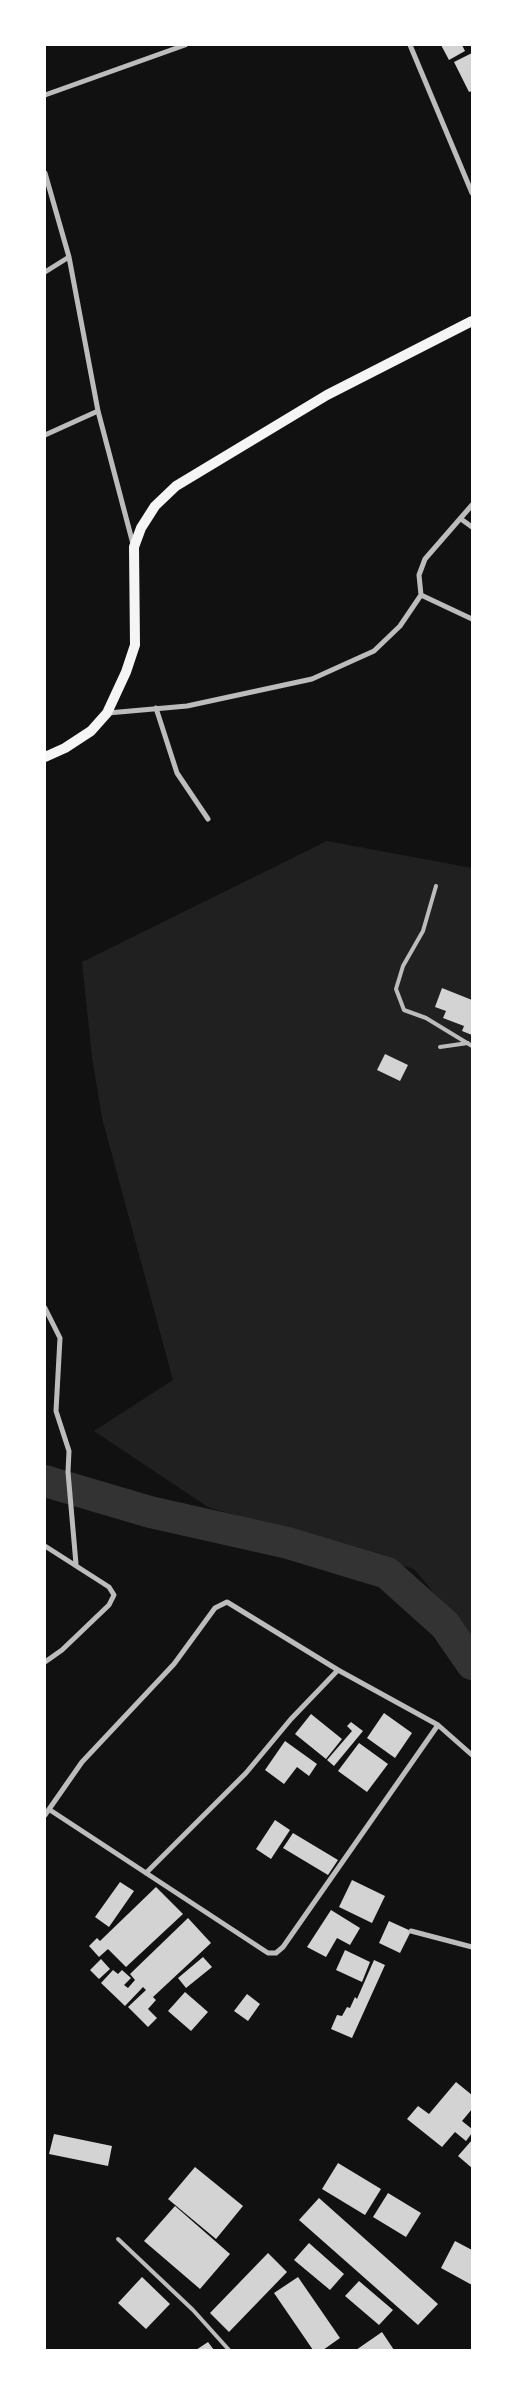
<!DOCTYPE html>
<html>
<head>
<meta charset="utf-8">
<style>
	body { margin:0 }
	#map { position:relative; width:517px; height:2395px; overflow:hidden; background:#111; font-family:Ubuntu,sans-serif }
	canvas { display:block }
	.frame { position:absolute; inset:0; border:46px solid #fff; pointer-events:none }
</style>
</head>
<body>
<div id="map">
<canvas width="517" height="2395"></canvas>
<div class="frame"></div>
</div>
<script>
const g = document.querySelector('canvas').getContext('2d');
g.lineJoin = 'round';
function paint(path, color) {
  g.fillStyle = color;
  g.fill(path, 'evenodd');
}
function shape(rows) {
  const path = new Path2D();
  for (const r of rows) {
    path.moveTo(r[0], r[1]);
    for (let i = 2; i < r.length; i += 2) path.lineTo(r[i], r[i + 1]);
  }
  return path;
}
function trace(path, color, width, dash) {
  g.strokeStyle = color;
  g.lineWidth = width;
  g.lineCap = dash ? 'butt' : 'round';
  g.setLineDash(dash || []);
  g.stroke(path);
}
paint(shape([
	[327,841,472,868,472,1639,414,1569,208,1507,94,1431,173,1380,102,1118,92,1057,82,962]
]), '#202020');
trace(shape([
	[45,1481,150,1512,288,1543,387,1573,445,1625,472,1664]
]), '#333', 32);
paint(shape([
	[441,45,462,45,465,51,449,60],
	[472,53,472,91,469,92,454,62],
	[442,988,472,1000,472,1035,462,1031,464,1026,443,1018,446,1011,435,1007],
	[385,1054,408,1065,400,1081,377,1070],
	[384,1713,412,1733,395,1758,367,1738],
	[311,1714,342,1739,326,1759,295,1734],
	[351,1722,363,1731,334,1766,327,1760,352,1731,347,1726],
	[285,1741,317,1764,309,1776,297,1767,284,1784,265,1770],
	[359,1743,388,1764,367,1792,338,1771],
	[275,1820,290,1830,271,1859,256,1849],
	[293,1833,338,1860,328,1875,283,1848],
	[352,1880,385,1896,372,1923,339,1907],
	[120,1882,134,1891,109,1927,95,1917],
	[156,1887,183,1914,126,1967,108,1949,99,1957,89,1946,97,1938,100,1941],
	[331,1910,360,1928,350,1945,337,1938,326,1957,307,1947],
	[188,1918,211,1943,153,1997,149,1993,156,2000,148,2009,157,2018,148,2027,128,2007,146,1990,143,1987,125,2006,101,1983,113,1970,118,1974,122,1970,131,1978,124,1985,128,1988,135,1980,130,1974],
	[389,1921,411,1931,400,1953,379,1943],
	[345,1950,370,1962,362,1982,336,1970],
	[203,1957,212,1967,186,1988,178,1978],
	[101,1959,110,1969,99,1979,90,1970],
	[374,1960,385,1965,352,2038,331,2029,337,2015,342,2016,347,2007,350,2008,355,1997,357,1999],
	[185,1992,208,2012,191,2031,168,2011],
	[247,1994,260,2004,248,2021,234,2011],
	[456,2082,472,2095,472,2109,462,2121,472,2129,472,2133,466,2141,455,2132,442,2147,407,2119,418,2106,429,2114],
	[54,2134,112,2146,108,2166,49,2154],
	[472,2140,472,2168,458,2156],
	[338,2163,381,2189,365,2215,322,2189],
	[195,2167,243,2206,216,2239,168,2199],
	[388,2193,421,2213,406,2237,373,2217],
	[319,2198,438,2304,418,2325,299,2220],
	[175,2206,230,2254,200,2289,144,2241],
	[455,2241,472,2250,472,2285,441,2268],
	[309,2243,344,2274,330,2290,294,2260],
	[268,2253,287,2272,229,2332,210,2313],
	[142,2277,170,2304,146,2329,118,2303],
	[298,2277,340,2338,323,2350,313,2350,274,2293],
	[359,2281,393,2310,379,2325,345,2296],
	[382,2332,394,2350,356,2350],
	[208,2342,214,2350,196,2350]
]), '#d3d3d3');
trace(shape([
	[436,886,423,931,403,966,396,989,404,1010,426,1018,472,1046],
	[440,1047,468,1043],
	[118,2239,193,2310,229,2350]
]), '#bcbcbc', 4);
trace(shape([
	[410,45,472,193],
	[45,95,185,45],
	[45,173,69,257,98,411,133,544],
	[45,272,69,257],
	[45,435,98,411],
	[461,519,472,527],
	[421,595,472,619],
	[156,708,177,773,208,819],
	[108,713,187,706,312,679,374,651,400,626,421,595,419,575,425,559,472,505],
	[45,1308,60,1338,56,1411,69,1451,68,1472,76,1564],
	[45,1546,109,1587,114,1595,109,1605,62,1650,45,1662],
	[50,1810,268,1953,276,1953,283,1947,438,1725],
	[45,1815,82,1762,174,1664,215,1608,227,1602,338,1670,438,1725,472,1755],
	[146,1873,246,1773,291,1719,338,1670],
	[411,1931,472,1947]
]), '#bcbcbc', 5);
trace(shape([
	[45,757,65,748,91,731,107,713,126,672,135,645,134,547,141,528,155,506,176,486,327,395,472,321]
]), '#f5f5f5', 10);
</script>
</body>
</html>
